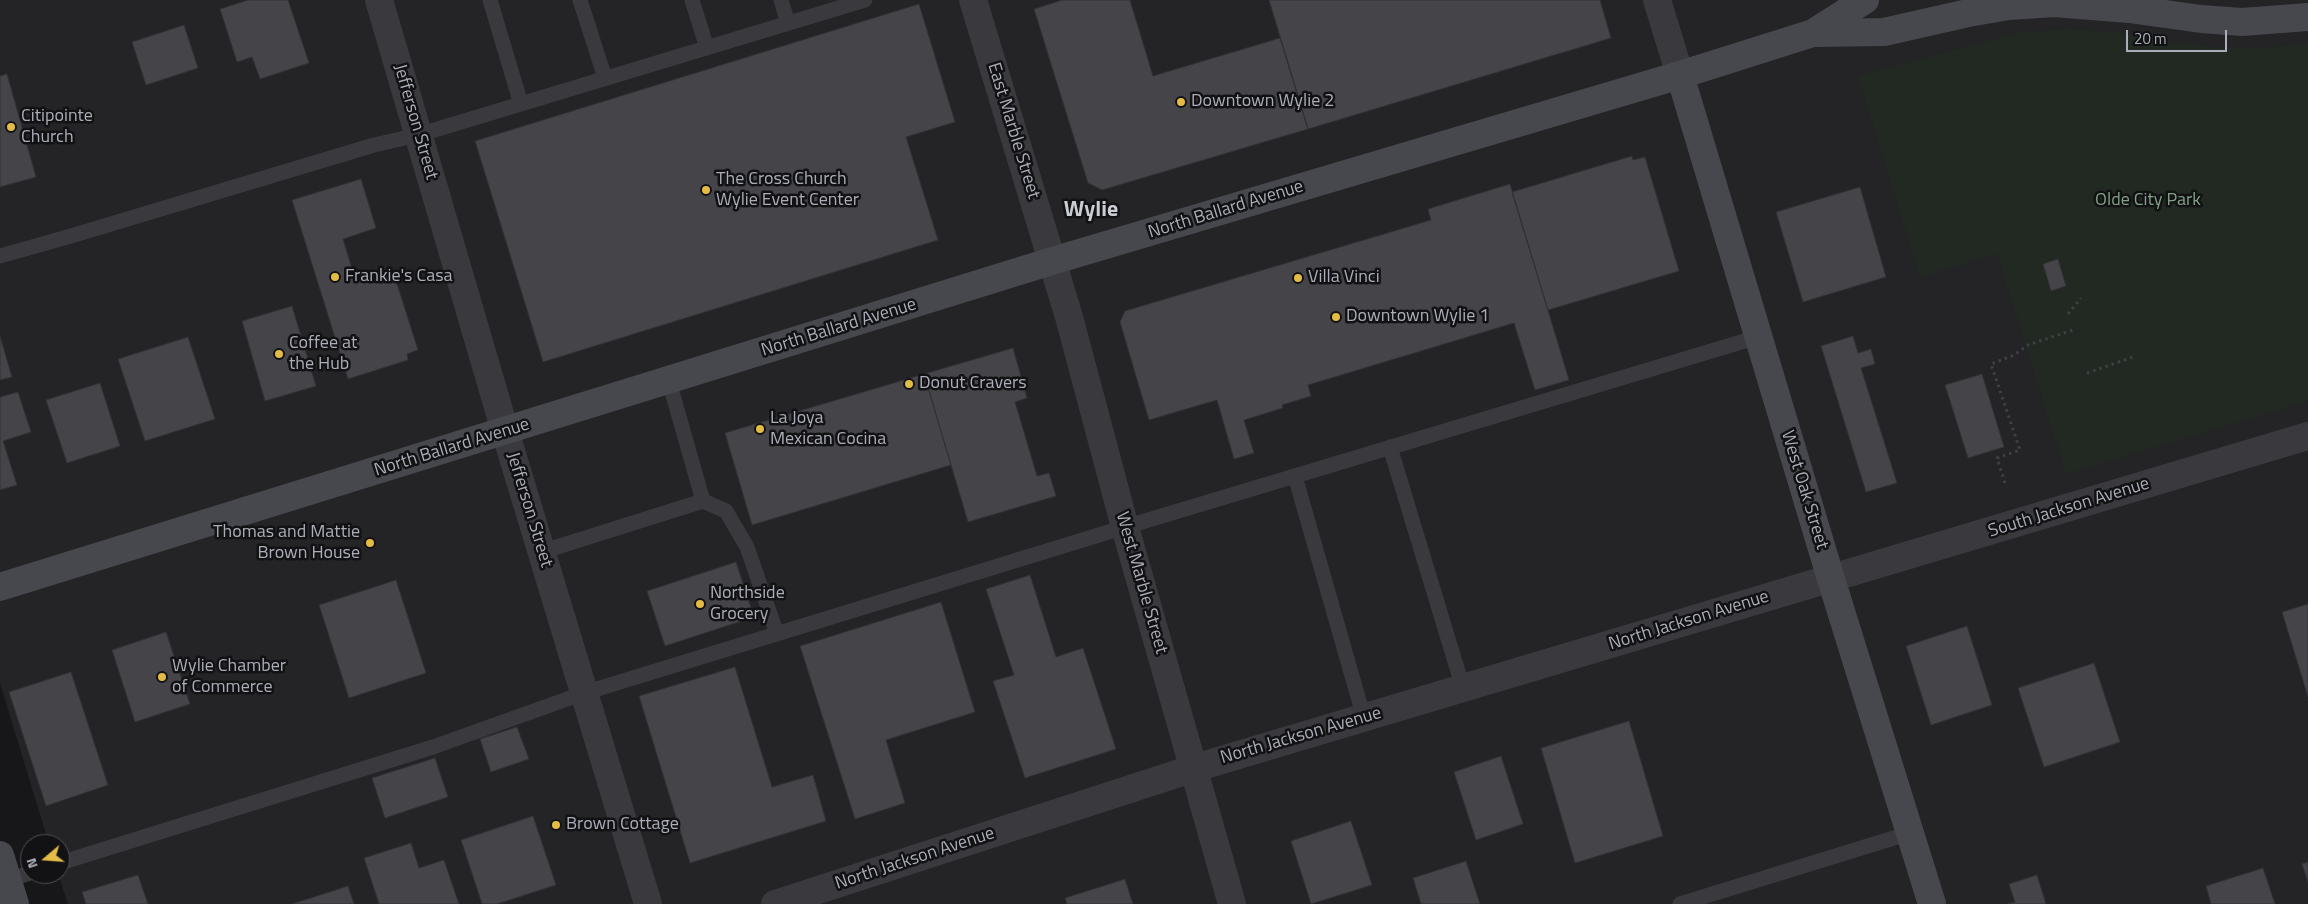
<!DOCTYPE html>
<html>
<head>
<meta charset="utf-8">
<style>
	body { margin:0 }
	#map { position:relative; width:2308px; height:904px; overflow:hidden; background:#171719; font-family:"Titillium Web",sans-serif }
	canvas { display:block }
	.north { position:absolute; left:20px; top:834px; width:50px; height:50px; box-sizing:border-box; background:#121214; border:1px solid #4f5056; border-radius:50%; rotate:252deg; font-size:14px; font-weight:700; line-height:20px; text-align:center; color:#abaeb8 }
	.north::after { content:''; display:block; margin:auto; width:18px; height:22px; background:#e4bb44; clip-path:polygon(50% 0,100% 100%,50% 72%,0 100%) }
	.scale { position:absolute; left:2126px; top:30px; width:101px; height:22px; box-sizing:border-box; border:2px solid #abaeb8; border-top:0; padding-left:6px; font-size:15px; line-height:18px; white-space:nowrap; color:#abaeb8; -webkit-text-stroke:4px #121214; paint-order:stroke }
</style>
</head>
<body>
<div id="map">
<canvas width="2308" height="904"></canvas>
<div class="north">N</div>
<div class="scale">20 m</div>
</div>
<script>
const g = document.querySelector('canvas').getContext('2d');
g.lineJoin = 'round';
function paint(path, color) {
  g.fillStyle = color;
  g.fill(path, 'evenodd');
}
function shape(rows) {
  const path = new Path2D();
  for (const r of rows) {
    path.moveTo(r[0], r[1]);
    for (let i = 2; i < r.length; i += 2) path.lineTo(r[i], r[i + 1]);
  }
  return path;
}
function trace(path, color, width, dash) {
  g.strokeStyle = color;
  g.lineWidth = width;
  g.lineCap = dash ? 'butt' : 'round';
  g.setLineDash(dash || []);
  g.stroke(path);
}
function write(font, color, halo, rows, align = 'center') {
  g.font = font + ' "Titillium Web",sans-serif';
  g.lineWidth = 5;
  g.setLineDash([]);
  g.textBaseline = 'middle';
  g.strokeStyle = halo;
  g.fillStyle = color;
  for (const [text, x, y, turn = 0] of rows) {
    g.save();
    g.translate(x, y);
    g.rotate((+turn || 0) * Math.PI / 180);
    g.textAlign = isNaN(turn) ? turn : align;
    if (halo) g.strokeText(text, 0, 0);
    g.fillText(text, 0, 0);
    g.restore();
  }
}
paint(shape([
	[0,0,2308,0,2308,904,68,904,58,874,60,844,49,844,0,683]
]), '#242326');
paint(shape([
	[2069,29,2112,32,2170,42,2216,47,2261,48,2308,44,2308,401,2066,474,1997,253,1920,278,1858,76,2020,32]
]), '#222923');
const building = shape([
	[248,0,288,0,309,63,260,79,252,57,237,62,220,9,248,0],
	[1062,0,1130,0,1153,76,1280,38,1308,129,1102,190,1088,183,1034,9,1062,0],
	[1269,0,1600,0,1611,38,1308,129,1269,0],
	[919,4,955,122,906,137,938,240,543,362,475,141,919,4],
	[184,25,198,68,146,85,132,42,184,25],
	[7,74,36,177,0,187,0,76,7,74],
	[1632,156,1633,160,1645,157,1679,271,1548,310,1512,192,1632,156],
	[361,179,376,228,343,239,356,282,393,271,418,350,407,354,408,360,348,379,292,200,361,179],
	[1510,184,1569,380,1535,390,1514,323,1308,385,1311,396,1282,405,1283,408,1244,420,1254,453,1234,459,1217,400,1149,420,1120,322,1125,311,1431,220,1428,209,1510,184],
	[1860,187,1886,277,1803,302,1776,212,1860,187],
	[2058,259,2066,286,2051,291,2043,264,2058,259],
	[292,306,316,386,265,401,242,321,292,306],
	[0,336,12,377,0,380,0,336],
	[1853,336,1858,353,1871,349,1875,364,1861,368,1897,483,1866,492,1821,346,1853,336],
	[188,337,215,419,145,441,118,359,188,337],
	[1013,348,1027,398,1015,402,1037,476,1049,473,1056,496,968,522,924,374,1013,348],
	[924,374,951,465,752,525,725,433,924,374],
	[1982,374,2004,447,1968,458,1945,385,1982,374],
	[100,383,120,446,67,463,46,400,100,383],
	[18,392,31,432,3,441,17,485,0,490,0,397,18,392],
	[736,562,754,617,665,646,647,591,736,562],
	[1030,575,1056,657,1083,648,1116,749,1025,778,993,681,1014,675,986,589,1030,575],
	[396,580,426,673,349,698,319,605,396,580],
	[941,602,975,712,886,740,905,803,855,819,800,646,941,602],
	[2308,604,2308,697,2282,612,2308,604],
	[1967,626,1992,705,1931,725,1906,646,1967,626],
	[166,632,190,704,135,722,112,650,166,632],
	[2094,663,2120,742,2044,767,2018,688,2094,663],
	[735,667,772,787,813,775,826,821,690,863,639,696,735,667],
	[71,672,108,785,46,806,9,692,71,672],
	[1629,721,1663,836,1575,863,1541,748,1629,721],
	[517,727,529,759,491,772,480,739,517,727],
	[1501,756,1523,824,1476,840,1454,772,1501,756],
	[435,758,448,797,385,818,372,778,435,758],
	[533,816,556,885,497,904,482,904,461,840,533,816],
	[1351,821,1372,885,1311,904,1291,841,1351,821],
	[411,843,419,868,444,860,459,904,379,904,364,858,411,843],
	[1466,861,1480,904,1421,904,1413,878,1466,861],
	[2308,862,2308,882,2302,864,2308,862],
	[2263,868,2275,904,2211,904,2206,886,2263,868],
	[138,875,148,904,86,904,82,892,138,875],
	[2037,875,2046,904,2007,904,2015,902,2009,884,2037,875],
	[1125,879,1133,904,1067,904,1065,898,1125,879],
	[348,886,354,904,292,904,348,886]
]);
paint(building, '#454449');
trace(building, '#323135', 1);
trace(shape([
	[2068,314,2081,298],
	[2087,373,2136,356],
	[2005,483,1997,458,2020,450,1991,364,2014,355,2028,345,2073,330]
]), '#3f4045', 3, [2.5, 4]);
trace(shape([
	[490,0,521,104],
	[580,0,605,78],
	[692,0,707,48],
	[781,0,788,23],
	[0,256,71,236,374,145,418,135,865,0],
	[1390,447,1463,688],
	[1295,476,1364,718],
	[703,501,726,511,747,547,777,634],
	[541,552,703,501,669,381],
	[60,863,433,747,584,693,1125,527,1758,337],
	[7,880,30,873],
	[1680,904,1910,833]
]), '#39393e', 15);
trace(shape([
	[379,0,505,431,648,904],
	[973,0,1069,317,1125,527,1232,904],
	[1657,0,1680,75],
	[775,904,1195,768,2308,436]
]), '#39393e', 28);
trace(shape([
	[1813,33,1884,32,1968,13,2009,6,2054,3,2129,9,2201,19,2242,22,2308,17],
	[1680,75,1831,579,1932,904],
	[0,587,1052,261,1680,75,1813,33,1865,0],
	[0,855,15,904]
]), '#47484e', 28);
for (const [x, y, r, color] of [
	[1181,102,5,"#e4bb44"],
	[11,127,5,"#e4bb44"],
	[706,190,5,"#e4bb44"],
	[335,277,5,"#e4bb44"],
	[1298,278,5,"#e4bb44"],
	[1336,317,5,"#e4bb44"],
	[279,354,5,"#e4bb44"],
	[909,384,5,"#e4bb44"],
	[760,429,5,"#e4bb44"],
	[370,543,5,"#e4bb44"],
	[700,604,5,"#e4bb44"],
	[162,677,5,"#e4bb44"],
	[556,825,5,"#e4bb44"]
]) {
  const dot = new Path2D();
  dot.arc(x, y, r, 0, 2 * Math.PI);
  g.fillStyle = color;
  g.fill(dot);
  trace(dot, '#121214', 2);
}
write('18px', '#abaeb8', '#121214', [
	["Downtown Wylie 2",1191,102],
	["Citipointe",21,117],
	["Church",21,138],
	["The Cross Church",716,180],
	["Wylie Event Center",716,201],
	["Frankie's Casa",345,277],
	["Villa Vinci",1308,278],
	["Downtown Wylie 1",1346,317],
	["Coffee at",289,344],
	["the Hub",289,365],
	["Donut Cravers",919,384],
	["La Joya",770,419],
	["Mexican Cocina",770,440],
	["Thomas and Mattie",360,533,"right"],
	["Brown House",360,554,"right"],
	["Northside",710,594],
	["Grocery",710,615],
	["Wylie Chamber",172,667],
	["of Commerce",172,688],
	["Brown Cottage",566,825]
], 'left');
write('18px', '#abaeb8', '#121214', [
	["Jefferson Street",415,122,74],
	["East Marble Street",1013,131,73],
	["North Ballard Avenue",1226,210,-17],
	["North Ballard Avenue",839,328,-17],
	["North Ballard Avenue",452,448,-17],
	["West Oak Street",1804,490,73],
	["South Jackson Avenue",2069,508,-17],
	["Jefferson Street",529,510,73],
	["West Marble Street",1141,583,74],
	["North Jackson Avenue",1689,621,-17],
	["North Jackson Avenue",1301,736,-16],
	["North Jackson Avenue",915,859,-18]
]);
write('18px', '#83a187', '#121214', [
	["Olde City Park",2148,201]
]);
write('bold 22px', '#cbcdd4', '#121214', [
	["Wylie",1091,211]
]);
</script>
</body>
</html>
